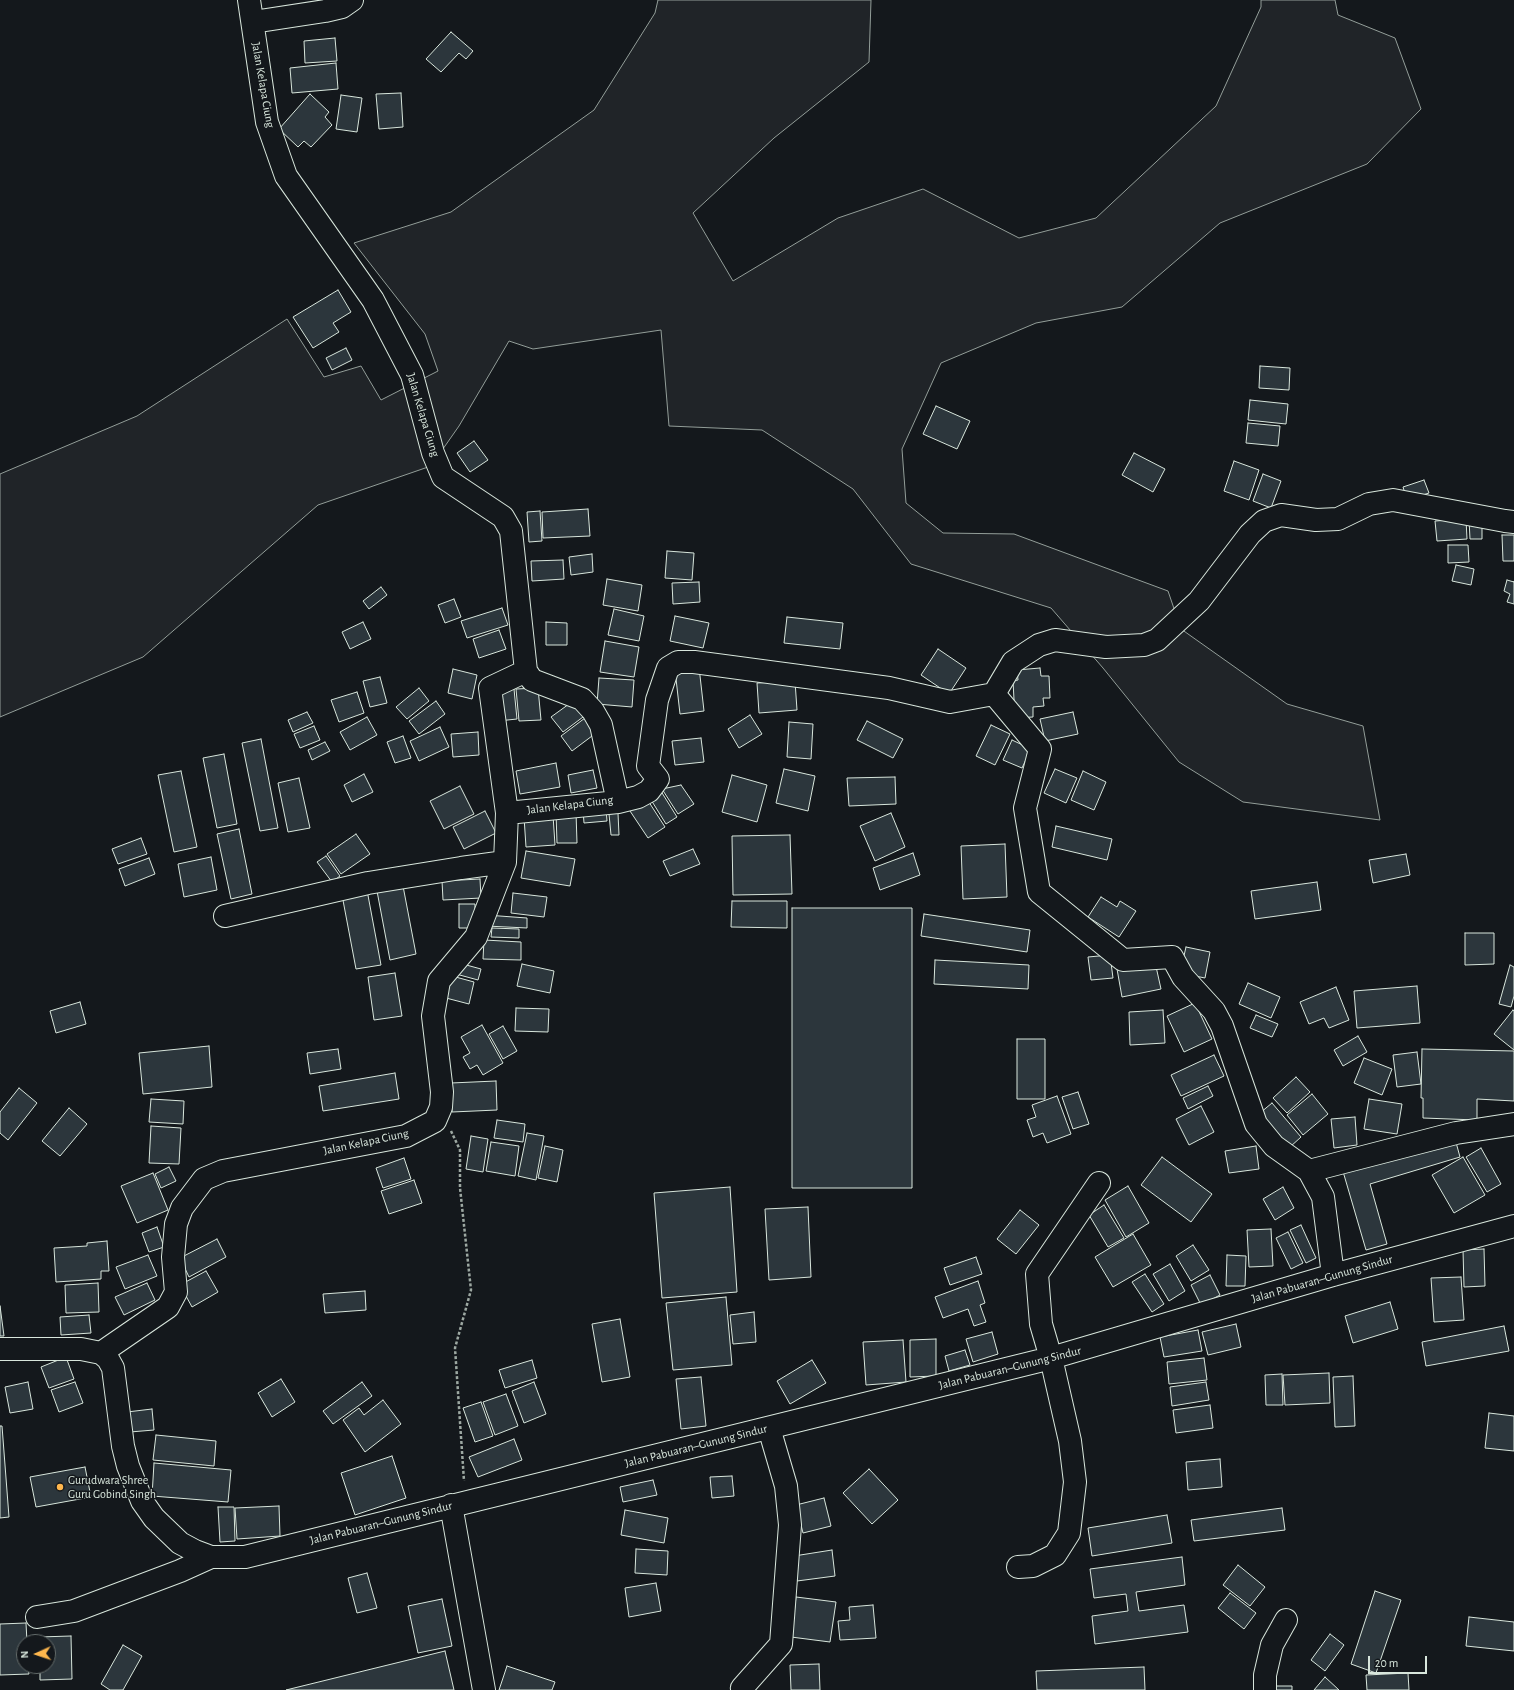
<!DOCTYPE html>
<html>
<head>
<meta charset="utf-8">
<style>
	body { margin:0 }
	#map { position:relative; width:1514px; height:1690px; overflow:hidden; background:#14181c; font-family:"Alegreya Sans",sans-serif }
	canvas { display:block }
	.north { position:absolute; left:16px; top:1634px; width:40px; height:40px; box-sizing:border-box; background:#14181c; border:1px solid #626a69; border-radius:50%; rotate:267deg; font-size:11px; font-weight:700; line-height:16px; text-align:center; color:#d8e6dc }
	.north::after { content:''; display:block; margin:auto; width:14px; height:18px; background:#ffb74d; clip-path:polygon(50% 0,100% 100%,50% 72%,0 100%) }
	.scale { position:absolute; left:1368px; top:1656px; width:59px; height:18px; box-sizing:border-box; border:2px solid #d8e6dc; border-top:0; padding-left:5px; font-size:12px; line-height:14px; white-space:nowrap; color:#d8e6dc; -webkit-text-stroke:3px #14181c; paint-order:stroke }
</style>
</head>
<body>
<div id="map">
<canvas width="1514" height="1690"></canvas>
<div class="north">N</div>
<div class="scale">20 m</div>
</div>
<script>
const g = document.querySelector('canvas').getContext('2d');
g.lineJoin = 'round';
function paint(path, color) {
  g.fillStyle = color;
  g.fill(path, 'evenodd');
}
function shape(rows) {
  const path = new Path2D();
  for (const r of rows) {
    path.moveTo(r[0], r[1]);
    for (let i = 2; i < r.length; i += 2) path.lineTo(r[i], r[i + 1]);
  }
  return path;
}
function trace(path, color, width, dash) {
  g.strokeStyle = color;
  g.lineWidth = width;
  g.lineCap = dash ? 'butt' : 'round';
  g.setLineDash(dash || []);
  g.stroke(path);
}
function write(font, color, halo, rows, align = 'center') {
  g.font = font + ' "Alegreya Sans",sans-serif';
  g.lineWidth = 3;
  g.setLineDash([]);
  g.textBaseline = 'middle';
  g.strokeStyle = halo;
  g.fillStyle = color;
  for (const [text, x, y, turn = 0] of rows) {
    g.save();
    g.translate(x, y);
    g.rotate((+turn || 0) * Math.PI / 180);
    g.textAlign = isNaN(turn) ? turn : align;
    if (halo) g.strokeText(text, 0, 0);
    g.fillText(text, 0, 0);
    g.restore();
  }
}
const green = shape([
	[658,0,871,0,869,62,774,138,693,213,733,281,838,218,923,189,1019,238,1096,218,1216,106,1261,7,1261,0,1335,0,1338,15,1395,38,1421,109,1367,164,1220,223,1122,307,1036,323,941,363,902,449,906,503,943,533,1014,534,1168,591,1181,629,1287,704,1363,726,1380,820,1243,802,1179,762,1103,668,1051,608,911,564,853,489,762,430,669,426,661,330,533,349,509,341,459,426,431,466,318,505,143,657,0,717,0,474,137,416,287,319,324,377,361,366,381,400,438,371,425,334,354,243,451,212,594,110,655,13,658,0]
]);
paint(green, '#202428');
trace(green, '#939e99', 1);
const building = shape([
	[451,32,473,51,466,59,459,53,441,72,426,59,451,32],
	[335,38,337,61,305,63,304,41,335,38],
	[336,63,338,89,292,93,290,68,336,63],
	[401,93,403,127,379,129,376,94,401,93],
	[310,94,329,112,325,117,332,125,311,147,304,141,298,147,279,129,310,94],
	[341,95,362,98,357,132,336,129,341,95],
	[338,290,351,312,333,323,339,332,313,348,293,317,338,290],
	[346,348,352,360,332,370,326,358,346,348],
	[1260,366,1290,368,1289,390,1259,388,1260,366],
	[1250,400,1288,404,1286,424,1248,420,1250,400],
	[936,406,970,421,957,449,923,434,936,406],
	[1248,423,1280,426,1278,446,1246,443,1248,423],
	[474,441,488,460,470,472,457,453,474,441],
	[1134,453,1165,469,1153,492,1122,475,1134,453],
	[1234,461,1259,470,1249,500,1224,491,1234,461],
	[1263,474,1281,481,1271,508,1253,501,1263,474],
	[1424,480,1429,493,1407,500,1403,487,1424,480],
	[588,509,590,536,543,538,542,512,588,509],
	[540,511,542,541,529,542,527,512,540,511],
	[1466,519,1467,539,1437,541,1435,521,1466,519],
	[1469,519,1482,519,1482,539,1470,539,1469,519],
	[1502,535,1514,535,1514,561,1503,561,1502,535],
	[1448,545,1468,545,1469,562,1448,563,1448,545],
	[667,551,694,553,692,580,665,578,667,551],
	[592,554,593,572,571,575,569,557,592,554],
	[563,560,564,579,532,581,531,561,563,560],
	[1456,565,1474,569,1471,585,1452,581,1456,565],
	[607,579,642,585,638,611,603,605,607,579],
	[1507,580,1514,582,1514,581,1514,604,1507,602,1510,594,1504,591,1507,580],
	[699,582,700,602,673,604,672,583,699,582],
	[381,587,387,595,369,609,363,601,381,587],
	[454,599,461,617,445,623,438,605,454,599],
	[502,608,508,625,467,638,461,621,502,608],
	[614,609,644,616,639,641,608,635,614,609],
	[675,616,709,623,703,648,670,641,675,616],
	[787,617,843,623,840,649,784,643,787,617],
	[363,622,371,639,350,649,342,632,363,622],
	[546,622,567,623,567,645,546,645,546,622],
	[499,630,506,649,479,658,473,639,499,630],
	[605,641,639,647,634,677,600,672,605,641],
	[938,649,966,668,949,694,921,675,938,649],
	[699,667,704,711,680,714,675,670,699,667],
	[1040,668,1041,676,1049,676,1050,698,1043,698,1044,706,1033,707,1033,717,1015,718,1013,681,1018,680,1017,670,1040,668],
	[453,669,477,675,472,699,448,693,453,669],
	[380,677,387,703,370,707,363,681,380,677],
	[599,678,634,680,632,707,597,704,599,678],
	[795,681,797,710,759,713,757,683,795,681],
	[419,688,429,701,407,719,396,707,419,688],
	[538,688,541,720,519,721,516,689,538,688],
	[514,689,517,719,498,721,496,690,514,689],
	[357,692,364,713,339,722,331,700,357,692],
	[576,699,587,714,563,732,551,717,576,699],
	[436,701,445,714,419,734,409,721,436,701],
	[307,712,313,723,293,732,288,720,307,712],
	[1073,712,1078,734,1045,741,1040,719,1073,712],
	[750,715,762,734,739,748,728,729,750,715],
	[367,717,377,735,350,750,340,732,367,717],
	[585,718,596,733,572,751,561,736,585,718],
	[867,721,903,739,893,758,857,740,867,721],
	[789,722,813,724,811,759,787,757,789,722],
	[991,725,1010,734,995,765,976,756,991,725],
	[314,726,320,740,300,748,294,734,314,726],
	[440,727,449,747,419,761,410,741,440,727],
	[478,732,479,755,453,757,451,734,478,732],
	[403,736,411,758,395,763,387,742,403,736],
	[701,738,704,762,675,765,672,741,701,738],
	[261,739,278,828,260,831,242,743,261,739],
	[1012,740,1031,749,1022,768,1003,760,1012,740],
	[325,742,330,751,312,760,308,750,325,742],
	[224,754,237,824,217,828,203,758,224,754],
	[556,763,560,787,520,794,516,771,556,763],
	[784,769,815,776,808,811,776,803,784,769],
	[1055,769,1077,778,1066,803,1044,793,1055,769],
	[593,770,597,788,571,793,568,775,593,770],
	[181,771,197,847,174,852,158,775,181,771],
	[1083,771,1106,782,1094,810,1071,800,1083,771],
	[364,774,373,792,352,802,344,785,364,774],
	[732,775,767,785,757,822,722,812,732,775],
	[895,777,896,804,849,806,847,778,895,777],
	[299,778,310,828,288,832,278,783,299,778],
	[681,785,694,804,678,814,662,789,681,785],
	[460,786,474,814,444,829,430,801,460,786],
	[659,788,677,817,666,824,648,795,659,788],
	[645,796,665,827,648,838,628,808,645,796],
	[606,808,607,821,584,823,583,810,606,808],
	[485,811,496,833,464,849,453,827,485,811],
	[576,812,577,843,557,843,556,813,576,812],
	[618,813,619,835,611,835,609,814,618,813],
	[891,813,905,847,875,861,860,826,891,813],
	[553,815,555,845,526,847,524,817,553,815],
	[1056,826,1112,839,1107,860,1052,847,1056,826],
	[239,829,252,894,231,899,217,834,239,829],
	[356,834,370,854,341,874,327,854,356,834],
	[790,835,792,894,733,895,732,836,790,835],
	[141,838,147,854,118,864,112,849,141,838],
	[1005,844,1007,897,963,899,961,846,1005,844],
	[693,849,700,864,670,876,663,861,693,849],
	[526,851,575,859,570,886,521,878,526,851],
	[913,853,920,875,880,890,873,868,913,853],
	[1406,854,1410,875,1373,883,1369,860,1406,854],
	[326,856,340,876,332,882,317,862,326,856],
	[211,857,217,890,184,897,178,864,211,857],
	[149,858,155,874,125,886,119,869,149,858],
	[480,879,481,898,443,900,442,881,480,879],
	[1317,882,1321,910,1255,919,1251,891,1317,882],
	[403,886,416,954,390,960,377,891,403,886],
	[367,890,381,965,356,969,342,895,367,890],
	[513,893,547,897,544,917,511,913,513,893],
	[1101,897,1117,907,1120,901,1136,911,1119,937,1088,917,1101,897],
	[732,901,787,901,787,928,731,927,732,901],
	[459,904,475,904,475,928,459,928,459,904],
	[792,908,912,908,912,1188,792,1188,792,908],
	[924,914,1030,930,1027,952,921,936,924,914],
	[486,915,527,918,527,928,486,926,486,915],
	[492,928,519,929,519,938,491,937,492,928],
	[1465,933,1494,933,1494,964,1465,965,1465,933],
	[484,940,521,942,521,960,483,959,484,940],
	[1186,947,1210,952,1205,978,1180,973,1186,947],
	[1110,955,1113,978,1091,980,1088,957,1110,955],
	[935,960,1029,965,1028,989,934,984,935,960],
	[1155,962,1161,989,1122,997,1117,969,1155,962],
	[459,963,481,969,478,980,456,974,459,963],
	[522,964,554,971,550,993,517,986,522,964],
	[1510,965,1514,967,1514,996,1511,1007,1499,1004,1510,965],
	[395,973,402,1016,374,1020,368,977,395,973],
	[452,976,474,982,469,1004,446,998,452,976],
	[1248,983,1280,997,1271,1018,1239,1004,1248,983],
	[1417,986,1420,1023,1357,1028,1354,991,1417,986],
	[1336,987,1349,1020,1329,1028,1324,1018,1309,1024,1300,1002,1336,987],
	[80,1002,86,1024,56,1033,50,1011,80,1002],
	[1195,1003,1212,1039,1184,1052,1167,1016,1195,1003],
	[516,1008,549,1009,548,1032,515,1031,516,1008],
	[1163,1010,1165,1043,1130,1045,1129,1012,1163,1010],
	[1513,1010,1514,1011,1514,1050,1494,1034,1513,1010],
	[1256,1015,1278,1024,1272,1037,1250,1028,1256,1015],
	[482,1025,503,1063,483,1075,477,1065,470,1069,463,1057,470,1053,461,1037,482,1025],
	[503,1026,517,1051,503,1059,489,1034,503,1026],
	[1358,1036,1367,1052,1343,1066,1334,1050,1358,1036],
	[1017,1039,1045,1039,1045,1099,1017,1099,1017,1039],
	[209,1046,212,1087,143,1094,139,1053,209,1046],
	[338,1049,341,1069,310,1074,307,1053,338,1049],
	[1422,1049,1514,1051,1514,1101,1477,1099,1477,1120,1423,1118,1423,1098,1421,1098,1422,1049],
	[1417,1052,1421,1084,1397,1087,1393,1055,1417,1052],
	[1214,1055,1224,1076,1181,1096,1171,1075,1214,1055],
	[1364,1058,1392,1069,1382,1095,1354,1083,1364,1058],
	[395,1073,399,1099,323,1111,319,1086,395,1073],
	[1296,1077,1310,1092,1287,1113,1273,1098,1296,1077],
	[496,1081,497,1110,452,1112,451,1083,496,1081],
	[1208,1086,1213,1096,1188,1109,1183,1098,1208,1086],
	[19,1088,37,1103,8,1140,0,1133,0,1112,19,1088],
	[1078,1092,1089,1124,1073,1129,1062,1097,1078,1092],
	[1312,1094,1328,1114,1303,1135,1287,1115,1312,1094],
	[1057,1096,1071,1134,1047,1143,1043,1133,1033,1137,1027,1120,1036,1117,1032,1105,1057,1096],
	[151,1099,184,1101,183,1124,149,1122,151,1099],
	[1369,1099,1402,1104,1397,1134,1364,1129,1369,1099],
	[1272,1103,1301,1137,1290,1147,1260,1113,1272,1103],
	[1201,1106,1214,1132,1189,1145,1176,1119,1201,1106],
	[69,1108,87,1124,60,1156,42,1141,69,1108],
	[1355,1117,1357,1145,1334,1148,1331,1119,1355,1117],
	[497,1120,525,1124,523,1142,494,1138,497,1120],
	[151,1126,181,1128,179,1164,149,1163,151,1126],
	[527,1133,544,1136,536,1180,518,1176,527,1133],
	[1454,1135,1460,1157,1370,1184,1387,1244,1366,1250,1342,1168,1454,1135],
	[471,1136,488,1139,483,1172,466,1169,471,1136],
	[491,1142,519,1146,515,1176,486,1171,491,1142],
	[545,1146,563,1150,557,1182,538,1178,545,1146],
	[1256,1146,1259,1169,1229,1173,1225,1151,1256,1146],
	[1481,1148,1501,1184,1487,1192,1466,1157,1481,1148],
	[1162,1157,1212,1194,1191,1222,1141,1185,1162,1157],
	[1463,1157,1485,1195,1454,1213,1432,1175,1463,1157],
	[404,1158,411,1179,383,1188,376,1168,404,1158],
	[169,1167,176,1181,161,1188,155,1174,169,1167],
	[153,1173,168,1210,137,1223,121,1186,153,1173],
	[414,1180,422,1203,389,1214,381,1191,414,1180],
	[1128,1186,1149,1223,1126,1237,1105,1200,1128,1186],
	[730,1187,737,1292,662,1298,654,1193,730,1187],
	[1283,1187,1294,1208,1275,1220,1263,1199,1283,1187],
	[1104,1205,1124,1238,1108,1247,1089,1215,1104,1205],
	[808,1207,811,1277,769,1280,765,1209,808,1207],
	[1020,1210,1039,1225,1016,1254,997,1239,1020,1210],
	[1301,1225,1316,1258,1306,1263,1290,1230,1301,1225],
	[157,1227,164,1247,149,1252,142,1233,157,1227],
	[1271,1229,1273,1266,1249,1267,1247,1230,1271,1229],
	[1288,1232,1303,1263,1291,1269,1276,1238,1288,1232],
	[1133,1234,1151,1265,1113,1287,1095,1257,1133,1234],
	[217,1239,226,1257,189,1277,180,1258,217,1239],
	[107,1241,109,1271,101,1271,101,1279,56,1282,54,1248,87,1246,87,1243,107,1241],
	[1193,1245,1209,1270,1191,1281,1176,1256,1193,1245],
	[1484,1249,1485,1286,1464,1287,1463,1250,1484,1249],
	[148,1255,157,1276,125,1289,116,1267,148,1255],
	[1227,1255,1246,1256,1245,1286,1226,1286,1227,1255],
	[976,1257,982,1274,950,1285,944,1268,976,1257],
	[1170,1264,1185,1291,1169,1301,1153,1274,1170,1264],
	[206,1271,218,1292,192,1307,180,1285,206,1271],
	[1145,1274,1164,1304,1152,1312,1132,1282,1145,1274],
	[1210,1275,1220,1295,1201,1305,1191,1285,1210,1275],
	[1461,1277,1464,1320,1434,1322,1431,1278,1461,1277],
	[978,1281,985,1303,980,1305,986,1322,974,1326,968,1309,943,1318,935,1297,978,1281],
	[98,1283,99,1312,66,1313,65,1285,98,1283],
	[147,1283,155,1300,124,1315,115,1297,147,1283],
	[365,1291,366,1310,325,1313,323,1294,365,1291],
	[726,1297,732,1365,673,1370,666,1303,726,1297],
	[1390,1302,1398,1329,1353,1343,1345,1316,1390,1302],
	[0,1306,4,1336,0,1336,0,1306],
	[754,1312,756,1342,733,1344,730,1315,754,1312],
	[89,1315,91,1333,61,1335,60,1317,89,1315],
	[620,1319,630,1377,602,1382,592,1324,620,1319],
	[1236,1324,1241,1347,1208,1355,1202,1332,1236,1324],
	[1504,1326,1509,1351,1426,1366,1422,1342,1504,1326],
	[1198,1330,1202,1351,1164,1357,1160,1337,1198,1330],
	[992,1332,998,1354,973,1362,966,1339,992,1332],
	[936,1339,936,1376,910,1377,910,1340,936,1339],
	[903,1340,906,1382,866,1385,863,1342,903,1340],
	[965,1350,970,1365,949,1371,945,1356,965,1350],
	[66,1357,74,1379,49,1388,41,1367,66,1357],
	[1204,1358,1207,1380,1169,1384,1167,1362,1204,1358],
	[532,1360,537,1378,505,1388,499,1370,532,1360],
	[812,1360,826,1383,790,1404,777,1381,812,1360],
	[1329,1373,1330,1403,1285,1405,1283,1375,1329,1373],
	[1282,1374,1283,1405,1266,1405,1265,1375,1282,1374],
	[1353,1376,1355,1426,1335,1427,1333,1377,1353,1376],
	[701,1377,706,1426,681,1429,676,1379,701,1377],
	[281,1379,295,1402,272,1417,258,1393,281,1379],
	[28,1382,33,1409,10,1413,5,1387,28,1382],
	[75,1382,83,1403,59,1412,51,1390,75,1382],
	[362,1382,372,1396,333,1424,323,1411,362,1382],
	[534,1382,546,1414,524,1423,512,1391,534,1382],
	[1206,1382,1209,1400,1172,1406,1170,1387,1206,1382],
	[506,1394,518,1426,495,1435,483,1402,506,1394],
	[383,1400,401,1424,365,1452,343,1420,359,1408,364,1415,383,1400],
	[481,1402,493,1436,475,1442,463,1408,481,1402],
	[1210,1405,1213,1428,1176,1433,1173,1410,1210,1405],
	[152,1409,154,1430,130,1432,127,1412,152,1409],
	[1489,1413,1514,1416,1514,1451,1485,1448,1489,1413],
	[0,1426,2,1426,9,1517,0,1518,0,1426],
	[156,1435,216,1441,214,1466,153,1460,156,1435],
	[514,1439,522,1460,478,1477,469,1457,514,1439],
	[392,1456,406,1498,355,1515,341,1473,392,1456],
	[1220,1459,1222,1487,1188,1490,1186,1462,1220,1459],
	[154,1463,231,1470,228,1502,152,1496,154,1463],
	[85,1467,91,1497,36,1507,30,1477,85,1467],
	[869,1469,898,1500,872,1524,843,1493,869,1469],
	[732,1476,734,1496,712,1498,710,1477,732,1476],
	[653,1480,657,1495,623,1502,620,1487,653,1480],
	[824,1498,831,1526,803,1533,796,1505,824,1498],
	[279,1506,280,1536,237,1539,235,1508,279,1506],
	[218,1507,234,1507,235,1541,220,1542,218,1507],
	[1282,1508,1285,1530,1194,1541,1191,1520,1282,1508],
	[625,1510,668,1518,664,1543,621,1535,625,1510],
	[1167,1515,1172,1543,1092,1556,1088,1528,1167,1515],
	[636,1549,668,1551,667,1575,635,1573,636,1549],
	[832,1550,835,1576,797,1581,794,1556,832,1550],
	[1182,1557,1185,1585,1136,1592,1139,1611,1184,1605,1188,1632,1095,1644,1092,1616,1128,1611,1126,1594,1094,1598,1090,1569,1182,1557],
	[1238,1565,1265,1587,1250,1606,1223,1585,1238,1565],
	[367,1573,377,1608,357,1613,348,1578,367,1573],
	[656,1583,661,1611,629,1617,625,1588,656,1583],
	[1375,1591,1401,1600,1376,1673,1351,1664,1375,1591],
	[1230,1593,1256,1613,1244,1629,1218,1608,1230,1593],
	[796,1597,836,1602,830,1642,791,1637,796,1597],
	[442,1599,452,1646,418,1653,408,1606,442,1599],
	[873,1605,876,1638,840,1640,838,1621,850,1620,849,1607,873,1605],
	[1469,1617,1514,1622,1514,1651,1466,1646,1469,1617],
	[26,1623,27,1642,24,1642,24,1666,28,1666,29,1674,0,1675,0,1624,26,1623],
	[1330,1634,1344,1645,1325,1671,1311,1660,1330,1634],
	[71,1636,72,1679,40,1680,40,1666,48,1666,48,1642,39,1642,39,1637,71,1636],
	[123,1645,142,1656,123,1690,110,1690,101,1684,123,1645],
	[445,1651,454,1690,286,1690,445,1651],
	[819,1664,820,1690,791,1690,790,1665,819,1664],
	[507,1666,555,1682,552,1690,499,1690,507,1666],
	[1144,1667,1145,1690,1037,1690,1036,1671,1144,1667],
	[1408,1673,1409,1690,1367,1690,1366,1675,1408,1673],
	[1325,1677,1339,1690,1314,1690,1325,1677],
	[1269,1686,1292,1686,1292,1690,1269,1690,1269,1686]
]);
paint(building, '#2c363c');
trace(building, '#d8e6dc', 1);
const minor = shape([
	[253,22,325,11,342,7,352,0],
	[994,694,1040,749,1025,808,1039,892,1123,960,1172,957,1183,977,1214,1011,1222,1026,1256,1124,1274,1146,1309,1171,1323,1197,1333,1275],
	[618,802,638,797,649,791,658,779,648,766,657,700,668,668,678,662,694,662,889,688,950,702,994,694,1013,662,1039,645,1055,640,1106,647,1144,645,1157,640,1199,601,1250,534,1264,521,1281,515,1316,520,1338,519,1369,504,1393,500,1505,521,1514,522],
	[507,813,490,688,526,671],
	[225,916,368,883,461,868,505,862],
	[1309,1171,1456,1133,1514,1124],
	[0,1349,81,1349,101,1353,108,1359,113,1368,123,1446,128,1466,142,1501,154,1518,180,1543,195,1551,211,1557,245,1557,1051,1358,1333,1275,1514,1226],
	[101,1353,168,1307,176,1292,173,1257,176,1224,182,1208,204,1179,223,1171,406,1136,435,1121,441,1107,442,1092,433,1016,439,981,476,937,505,862,507,813,618,802,601,725,593,711,582,699,532,680,526,671,511,531,503,517,443,477,433,453,412,375,373,300,286,176,267,122,249,0],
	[451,1505,484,1690],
	[1018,1567,1033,1566,1055,1555,1069,1533,1075,1482,1070,1441,1051,1358,1041,1324,1037,1274,1099,1183],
	[37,1617,74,1611,180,1571,211,1557],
	[743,1690,742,1688,781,1644,790,1525,786,1486,769,1428],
	[1265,1690,1265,1675,1272,1645,1286,1620]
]);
trace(minor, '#d8e6dc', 24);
trace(shape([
	[451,1131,460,1150,460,1188,471,1290,455,1348,464,1481]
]), '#9da8a2', 2.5, [3, 2]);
trace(minor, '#14181c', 22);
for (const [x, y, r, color] of [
	[60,1487,4,"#ffb74d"]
]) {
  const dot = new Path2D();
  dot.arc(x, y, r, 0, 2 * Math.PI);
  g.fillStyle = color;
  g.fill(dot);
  trace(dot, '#14181c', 1.5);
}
write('12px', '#d8e6dc', '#14181c', [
	["Jalan Kelapa Ciung",263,85,80],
	["Jalan Kelapa Ciung",423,415,73],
	["Jalan Kelapa Ciung",570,805,-7],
	["Jalan Kelapa Ciung",366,1142,-12],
	["Jalan Pabuaran–Gunung Sindur",1322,1279,-16],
	["Jalan Pabuaran–Gunung Sindur",1010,1368,-14],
	["Jalan Pabuaran–Gunung Sindur",696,1446,-14],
	["Jalan Pabuaran–Gunung Sindur",381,1523,-14]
]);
write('12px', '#d8e6dc', '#14181c', [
	["Gurudwara Shree",68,1480],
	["Guru Gobind Singh",68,1494]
], 'left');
</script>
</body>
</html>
